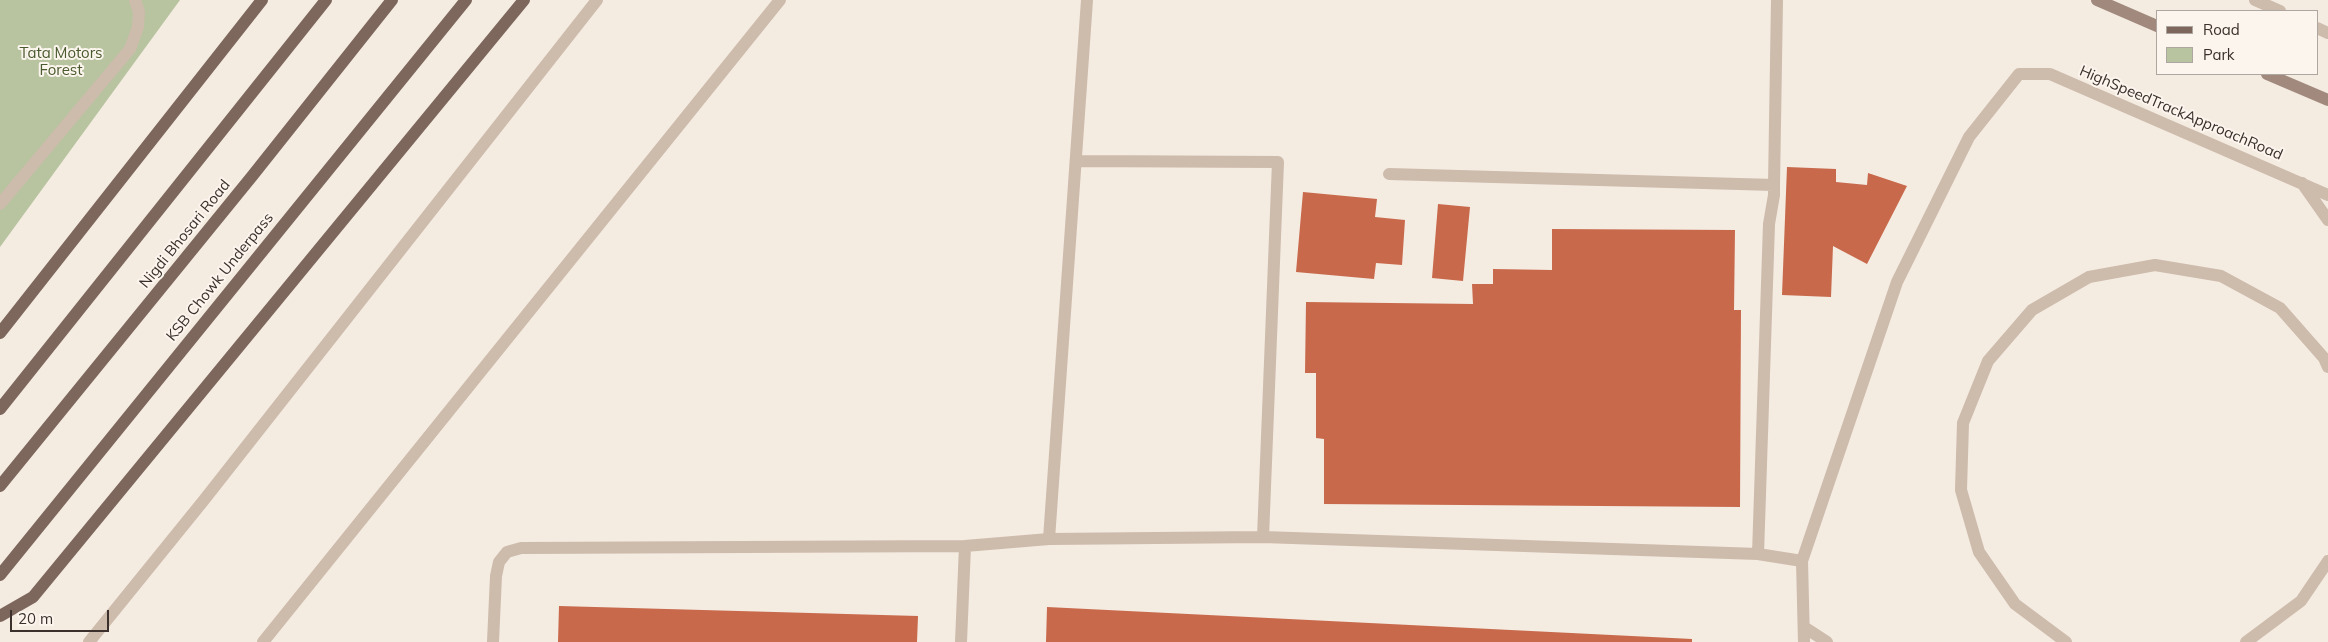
<!DOCTYPE html>
<html>
<head>
<meta charset="utf-8">
<style>
	body { margin:0 }
	#map { position:relative; width:2328px; height:642px; overflow:hidden; background:#f4ebe1; font-family:Mulish,sans-serif }
	canvas { display:block }
	.legend { position:absolute; left:2156px; top:10px; width:162px; height:65px; box-sizing:border-box; background:#fbf5ee; border:1px solid #aea6a0; margin:0; padding:6px 9px; list-style:none; font-size:15px; color:#3b302b }
	.legend li { display:flex; align-items:center; gap:10px; height:25px }
	.legend b { width:25px; border:1px solid #aea6a0 }
	.scale { position:absolute; left:10px; top:610px; width:99px; height:22px; box-sizing:border-box; border:2px solid #3b302b; border-top:0; padding-left:6px; font-size:15px; line-height:18px; white-space:nowrap; color:#3b302b; -webkit-text-stroke:4px #fbf5ee; paint-order:stroke }
</style>
</head>
<body>
<div id="map">
<canvas width="2328" height="642"></canvas>
<ul class="legend">
<li><b style="height:6px;background:#7d675c"></b>Road</li>
<li><b style="height:14px;background:#b8c4a0"></b>Park</li>
</ul>
<div class="scale">20 m</div>
</div>
<script>
const g = document.querySelector('canvas').getContext('2d');
g.lineJoin = 'round';
function paint(path, color) {
  g.fillStyle = color;
  g.fill(path, 'evenodd');
}
function shape(rows) {
  const path = new Path2D();
  for (const r of rows) {
    path.moveTo(r[0], r[1]);
    for (let i = 2; i < r.length; i += 2) path.lineTo(r[i], r[i + 1]);
  }
  return path;
}
function trace(path, color, width, dash) {
  g.strokeStyle = color;
  g.lineWidth = width;
  g.lineCap = dash ? 'butt' : 'round';
  g.setLineDash(dash || []);
  g.stroke(path);
}
function write(font, color, halo, rows, align = 'center') {
  g.font = font + ' Mulish,sans-serif';
  g.lineWidth = 4;
  g.setLineDash([]);
  g.textBaseline = 'middle';
  g.strokeStyle = halo;
  g.fillStyle = color;
  for (const [text, x, y, turn = 0] of rows) {
    g.save();
    g.translate(x, y);
    g.rotate((+turn || 0) * Math.PI / 180);
    g.textAlign = isNaN(turn) ? turn : align;
    if (halo) g.strokeText(text, 0, 0);
    g.fillText(text, 0, 0);
    g.restore();
  }
}
paint(shape([
	[0,0,180,0,0,247]
]), '#b8c4a0');
paint(shape([
	[1787,167,1836,169,1836,182,1867,185,1868,173,1907,186,1867,264,1833,246,1831,297,1782,295],
	[1303,192,1377,199,1375,217,1405,220,1402,265,1376,263,1374,279,1296,272],
	[1438,204,1470,207,1463,281,1432,278],
	[1552,229,1735,230,1734,310,1741,310,1740,507,1324,504,1324,439,1316,438,1316,373,1305,373,1306,302,1473,304,1472,284,1493,284,1493,269,1552,270],
	[559,606,918,616,917,642,558,642],
	[1047,607,1692,639,1692,642,1046,642]
]), '#c8694b');
trace(shape([
	[2255,0,2280,11],
	[2317,28,2328,33],
	[1076,161,1278,162,1263,537],
	[1389,174,1774,185,1774,195,1769,224,1758,554],
	[2302,183,2328,220],
	[1774,185,1777,0],
	[0,204,130,49,138,27,139,12,135,0],
	[1049,539,1087,0],
	[1804,627,1827,642],
	[89,642,204,500,597,0],
	[263,642,780,0],
	[493,642,496,576,499,562,507,552,521,548,965,546],
	[961,642,965,546,1049,539,1263,537,1758,554,1802,561],
	[1804,642,1802,561,1897,282,1969,137,2019,74,2050,74,2328,195],
	[2066,642,2015,604,1979,552,1961,490,1963,423,1988,361,2032,310,2089,277,2155,265,2221,276,2280,308,2324,358,2328,367],
	[2246,642,2301,601,2328,561]
]), '#cdbbac', 12);
trace(shape([
	[2097,0,2157,26],
	[2267,74,2328,100]
]), '#a18a7d', 12);
trace(shape([
	[0,333,262,0],
	[0,409,326,0],
	[0,486,253,175,392,0],
	[0,575,466,0],
	[0,616,33,597,524,0]
]), '#7d675c', 12);
write('15px', '#4a5a2e', '#fbf5ee', [
	["Tata Motors",61,53],
	["Forest",61,70]
]);
write('15px', '#3b302b', '#fbf5ee', [
	["HighSpeedTrackApproachRoad",2181,113,23],
	["Nigdi Bhosari Road",185,234,-51],
	["KSB Chowk Underpass",220,277,-51]
]);
</script>
</body>
</html>
